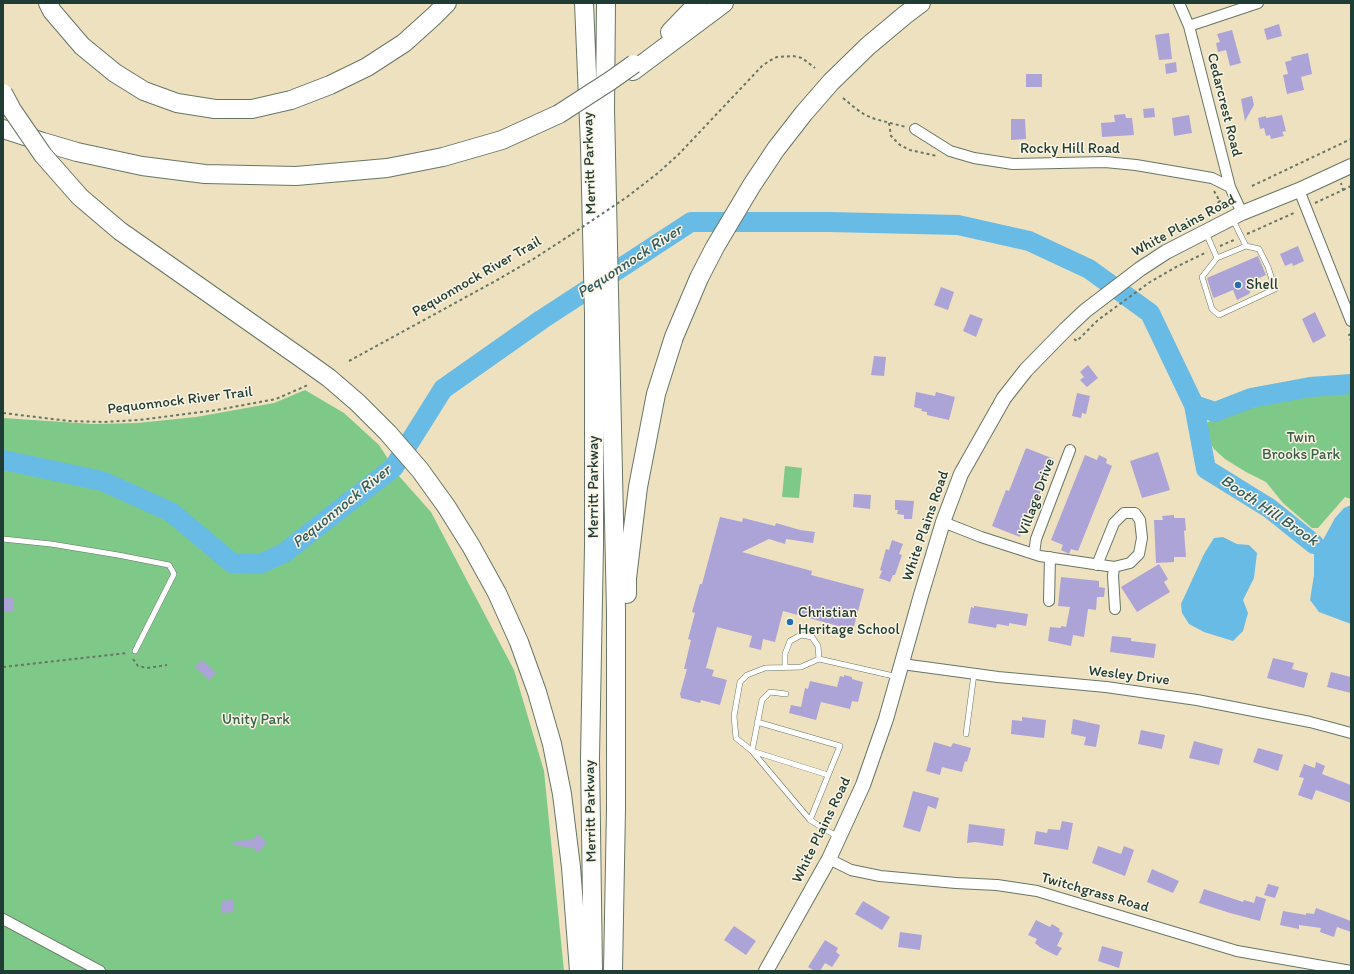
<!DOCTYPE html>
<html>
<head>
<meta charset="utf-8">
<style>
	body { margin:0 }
	#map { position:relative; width:1354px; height:974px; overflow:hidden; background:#eee1c0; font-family:Itim,sans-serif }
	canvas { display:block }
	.frame { position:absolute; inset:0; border:4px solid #1f3d34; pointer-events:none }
</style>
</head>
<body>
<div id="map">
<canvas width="1354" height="974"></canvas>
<div class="frame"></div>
</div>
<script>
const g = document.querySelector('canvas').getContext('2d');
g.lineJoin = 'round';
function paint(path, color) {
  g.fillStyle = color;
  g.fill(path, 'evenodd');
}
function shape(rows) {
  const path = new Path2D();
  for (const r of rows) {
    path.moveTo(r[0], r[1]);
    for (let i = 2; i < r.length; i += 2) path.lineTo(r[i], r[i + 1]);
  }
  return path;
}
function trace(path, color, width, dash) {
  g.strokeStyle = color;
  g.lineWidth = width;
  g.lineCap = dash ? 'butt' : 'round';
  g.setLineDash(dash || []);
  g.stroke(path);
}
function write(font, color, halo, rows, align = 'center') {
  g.font = font + ' Itim,sans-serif';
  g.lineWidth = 3;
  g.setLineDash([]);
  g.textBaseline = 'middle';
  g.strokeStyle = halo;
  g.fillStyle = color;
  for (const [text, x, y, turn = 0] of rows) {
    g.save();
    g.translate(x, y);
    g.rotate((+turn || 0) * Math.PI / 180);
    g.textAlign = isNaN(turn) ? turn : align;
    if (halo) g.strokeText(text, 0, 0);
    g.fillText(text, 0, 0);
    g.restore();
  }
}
paint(shape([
	[1351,380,1351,499,1345,497,1318,528,1312,528,1283,503,1266,482,1246,472,1225,459,1214,449,1208,440,1205,424,1220,415,1281,401,1328,385],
	[305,390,344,413,379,445,399,476,431,512,514,670,544,771,564,971,3,971,3,418,93,424,137,423,196,417,274,403],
	[785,466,802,468,799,498,782,497]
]), '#7ec987');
paint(shape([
	[1351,505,1351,624,1319,612,1310,600,1314,575,1314,544,1323,540,1335,518,1344,508],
	[1223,537,1237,544,1249,545,1257,553,1254,578,1243,600,1248,613,1243,631,1233,641,1204,632,1189,624,1182,613,1181,604,1204,554,1214,538]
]), '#68bbe4');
trace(shape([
	[1194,405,1215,412,1251,398,1310,387,1351,384],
	[3,460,102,481,171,512,232,563,260,564,284,553,394,467,443,389,541,320,691,222,829,222,958,225,1029,241,1089,269,1150,313,1194,405,1206,469,1269,508,1314,544]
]), '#68bbe4', 20);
paint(shape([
	[1279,24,1282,36,1267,40,1264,29],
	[1232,30,1241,63,1230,66,1226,50,1218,52,1216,43,1220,42,1217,34],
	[1169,33,1172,59,1159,60,1155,35],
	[1308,53,1312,74,1301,77,1304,90,1287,94,1283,75,1288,74,1285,62,1292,60,1291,57],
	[1176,62,1177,72,1166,74,1165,64],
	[1026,74,1042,74,1042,87,1026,87],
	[1252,96,1254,105,1245,121,1241,99],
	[1154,108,1155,117,1144,118,1143,109],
	[1125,114,1126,118,1132,118,1134,135,1102,137,1101,123,1115,122,1114,115],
	[1189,115,1192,133,1174,136,1172,118],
	[1282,115,1286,131,1282,132,1284,136,1271,139,1270,135,1266,136,1264,128,1260,129,1258,118,1266,116,1266,118],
	[1011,119,1025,119,1026,139,1011,140],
	[1298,246,1304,261,1293,266,1292,263,1285,266,1280,254],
	[1258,256,1266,275,1248,283,1251,290,1249,294,1237,300,1233,290,1214,298,1213,297,1207,278],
	[941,287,954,292,948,310,934,305],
	[1315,312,1326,336,1313,343,1302,319],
	[970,314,983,319,976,337,963,331],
	[874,356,886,357,884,376,871,375],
	[1088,365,1098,378,1087,387,1080,380,1084,377,1080,372],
	[916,392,935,396,936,392,955,397,949,420,927,415,927,412,921,411,922,409,914,407],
	[1077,393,1090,396,1086,414,1082,413,1081,418,1072,416],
	[1026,448,1054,459,1039,495,1036,493,1020,537,992,526,1006,490,1009,491],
	[1158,452,1170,490,1142,498,1130,461],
	[1085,455,1097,460,1099,455,1107,459,1106,463,1112,466,1078,551,1071,549,1069,554,1061,550,1063,545,1051,540],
	[854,494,871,495,870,509,853,507],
	[895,500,914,501,912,519,904,519,904,515,897,514,898,510,895,510],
	[1174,515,1174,518,1185,518,1186,530,1184,531,1186,557,1174,557,1174,562,1156,563,1154,520,1163,520,1162,516],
	[720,517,742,522,743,518,775,526,776,523,800,530,815,532,813,543,786,539,785,544,769,539,742,552,812,571,811,575,864,589,853,630,783,611,775,642,763,639,761,650,749,647,752,636,717,627,706,668,714,670,712,676,727,680,720,705,701,700,700,703,681,698,680,694,687,669,684,669,691,640,688,639,695,613,692,612,700,584,702,584],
	[892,540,903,544,899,554,902,555,895,575,893,575,890,582,879,578,882,571,880,570,886,549,889,550],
	[1159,564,1168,579,1164,582,1170,592,1137,612,1121,587],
	[1061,577,1099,581,1099,587,1105,588,1104,597,1097,597,1096,610,1088,609,1084,637,1073,635,1071,646,1048,641,1050,627,1060,628,1062,626,1066,627,1070,607,1058,606],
	[3,598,13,598,13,612,3,612],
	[974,606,1028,614,1026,626,1009,623,1009,626,997,624,996,628,968,623,971,607,974,608],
	[1112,636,1131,638,1131,641,1156,644,1154,658,1110,652],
	[1273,658,1294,663,1292,669,1308,673,1304,688,1267,678],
	[202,660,216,673,209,680,195,667],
	[1331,672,1351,677,1351,693,1327,687],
	[844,675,852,677,852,679,863,682,858,702,852,701,850,709,821,702,816,720,789,713,791,705,801,707,805,688,808,689,810,681,837,687,840,676,844,677],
	[1022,717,1046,720,1044,738,1011,734,1012,720,1022,721],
	[1073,719,1100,725,1096,747,1084,745,1086,737,1071,734],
	[1141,730,1165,735,1162,749,1138,744],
	[1194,741,1223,749,1219,765,1189,758],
	[934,742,951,747,953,743,971,748,967,762,965,761,962,772,942,767,940,775,926,771],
	[1258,748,1283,755,1278,771,1253,762],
	[1316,762,1325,766,1322,774,1351,785,1351,803,1316,790,1312,800,1298,795,1304,778,1299,777,1304,764,1315,768],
	[913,791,939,798,936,809,928,806,920,832,903,827],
	[1062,821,1073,823,1068,850,1034,844,1036,831,1047,833,1048,829,1060,830],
	[969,824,1005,829,1003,846,975,842,967,843],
	[258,834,267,843,258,853,253,848,233,845,233,841,252,840],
	[1098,846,1121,854,1124,846,1134,850,1125,876,1092,863],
	[1152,869,1179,881,1173,893,1147,882],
	[1268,884,1279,887,1275,898,1264,895],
	[1204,889,1243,902,1244,900,1254,903,1256,896,1266,899,1260,921,1230,913,1199,903],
	[233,900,234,912,222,913,221,901],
	[863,901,890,917,882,930,855,914],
	[1316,908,1351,921,1351,932,1337,927,1334,937,1320,932,1321,928,1299,925,1299,929,1280,925,1283,911,1306,915,1306,913,1314,914],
	[1036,920,1050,927,1052,924,1060,929,1059,931,1063,933,1057,946,1062,948,1057,956,1041,948,1035,943,1037,939,1028,935],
	[734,926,756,941,746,955,724,940],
	[900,932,922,935,920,950,898,947],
	[825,940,838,948,836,952,840,955,832,967,825,963,820,971,815,971,808,967],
	[1102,946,1123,952,1119,968,1098,961]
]), '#aca3d7');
const lane = shape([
	[1206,233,1217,258,1246,246,1232,218],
	[1217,258,1202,277,1212,309,1219,315,1275,289,1268,267,1259,249,1246,246],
	[3,539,51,544,118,555,169,565,174,574,135,651],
	[785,667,785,654,790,641,801,635,812,637,818,646,819,659],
	[786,694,770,692,762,700,752,751,810,820,838,837],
	[757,722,840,746,810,820],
	[966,734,974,674],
	[828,775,752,751,736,738,734,716,740,682,747,675,765,668,801,667,819,659,898,677]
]);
const street = shape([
	[1179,3,1189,26,1230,187,1242,213],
	[1189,26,1258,3],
	[915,129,950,151,974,158,1013,164,1105,162,1136,165,1212,178,1230,187],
	[1299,190,1351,321],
	[943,522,981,537,1040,556,1114,567,1130,563,1139,554,1142,538,1140,520,1135,513,1124,513,1114,523,1097,565],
	[1034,554,1036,539,1070,450],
	[1114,567,1113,576,1115,609],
	[1049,601,1050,557],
	[902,664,998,677,1106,687,1197,700,1310,722,1351,733],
	[829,859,851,870,880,876,956,883,997,885,1037,891,1237,951,1351,971],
	[3,919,100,971]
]);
const secondary = shape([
	[766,971,829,859,863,785,886,719,921,595,943,522,961,474,1004,398,1026,370,1066,329,1085,311,1140,269,1166,252,1242,213,1299,190,1351,166]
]);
const highway = shape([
	[48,3,52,11,82,46,115,73,144,91,177,103,215,109,252,109,291,100,330,85,367,67,404,43,434,16,447,3],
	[584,3,590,146,594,314,594,546,590,758,593,971],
	[606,3,605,109,616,611,616,809,613,971],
	[670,32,698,3],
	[633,71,724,3],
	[3,129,43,142,77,152,142,166,205,174,296,176,387,168,443,157,502,140,559,114],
	[80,197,120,231,301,358,329,378,358,403,388,433,420,470,446,506,471,546,497,593,519,642,537,692,552,744,562,794,571,867,579,971],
	[627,594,627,578,638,487,656,394,674,337,699,278,715,247,752,185,776,149,804,113,831,82,868,46,905,15,921,3]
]);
trace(lane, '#677665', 6);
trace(street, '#677665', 12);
trace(secondary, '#677665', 16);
trace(highway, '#677665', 20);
trace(shape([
	[843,98,855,108,865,115,875,119,906,127],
	[889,123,891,136,900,145,910,150,937,156],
	[1252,186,1351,139],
	[1343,190,1351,186],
	[1214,191,1218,198,1218,202,1221,201],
	[627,197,658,173,678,155,762,66,769,61,777,57,793,56,802,58,815,68],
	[1315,203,1343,190,1341,183],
	[1247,234,1296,212],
	[1220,246,1234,240],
	[1351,334,1349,335,1351,341],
	[1074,339,1077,341,1098,320,1150,282,1178,266,1207,252],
	[349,361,499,279,535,258,572,234],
	[3,413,69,421,103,422,139,420,217,410,276,399,308,385],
	[133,659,138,666,147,668,167,665],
	[3,667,127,653]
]), '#677665', 2, [3, 3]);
trace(lane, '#fff', 5);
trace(street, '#fff', 10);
trace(secondary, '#fff', 14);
trace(highway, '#fff', 18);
const highwayBridge = shape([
	[3,93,12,110,43,155,80,197],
	[559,114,610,81,634,64]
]);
trace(highwayBridge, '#677665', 20, []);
trace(shape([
	[572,234,627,197]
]), '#677665', 2, [3, 3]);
trace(highwayBridge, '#fff', 18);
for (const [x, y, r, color] of [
	[1238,285,4,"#1f6fb2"],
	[790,622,4,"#1f6fb2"]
]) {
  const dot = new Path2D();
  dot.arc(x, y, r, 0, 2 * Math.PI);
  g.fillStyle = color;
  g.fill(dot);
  trace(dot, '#fcf5e5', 1.5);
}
write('15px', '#1f3d34', '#fcf5e5', [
	["Cedarcrest Road",1224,105,76],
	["Rocky Hill Road",1070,149],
	["Merritt Parkway",590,163,-92],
	["White Plains Road",1184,226,-28],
	["Pequonnock River Trail",477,277,-30],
	["Pequonnock River Trail",180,401,-7],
	["Merritt Parkway",594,487,-90],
	["Village Drive",1037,497,-70],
	["White Plains Road",926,526,-71],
	["Wesley Drive",1129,676,7],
	["Merritt Parkway",591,811,-91],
	["White Plains Road",822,830,-64],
	["Twitchgrass Road",1095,893,16]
]);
write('15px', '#1f3d34', '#fcf5e5', [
	["Shell",1246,285],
	["Christian",798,613],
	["Heritage School",798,630]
], 'left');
write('15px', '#376049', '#fcf5e5', [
	["Twin",1301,438],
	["Brooks Park",1301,455],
	["Unity Park",256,720]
]);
write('italic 16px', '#315c60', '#fcf5e5', [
	["Pequonnock River",630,262,-33],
	["Pequonnock River",342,507,-39],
	["Booth Hill Brook",1269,511,34]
]);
</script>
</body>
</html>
